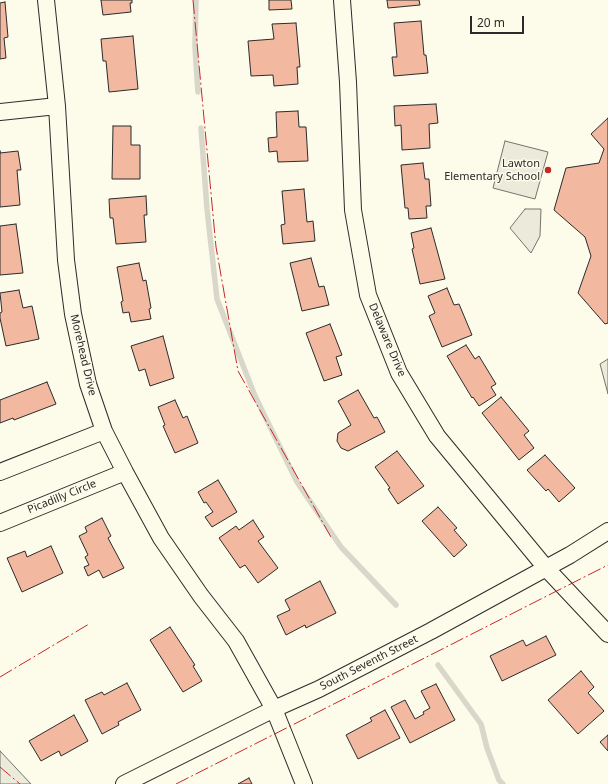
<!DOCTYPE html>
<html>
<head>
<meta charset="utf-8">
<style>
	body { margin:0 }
	#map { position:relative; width:608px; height:784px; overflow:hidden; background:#fdfbea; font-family:"Noto Sans",sans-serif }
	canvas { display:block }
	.scale { position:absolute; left:470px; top:16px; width:54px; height:18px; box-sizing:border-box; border:2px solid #2b2b2b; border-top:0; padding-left:5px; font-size:12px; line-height:14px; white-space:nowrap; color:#2b2b2b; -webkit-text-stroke:3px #fdfbea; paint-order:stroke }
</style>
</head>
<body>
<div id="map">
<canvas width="608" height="784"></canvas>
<div class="scale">20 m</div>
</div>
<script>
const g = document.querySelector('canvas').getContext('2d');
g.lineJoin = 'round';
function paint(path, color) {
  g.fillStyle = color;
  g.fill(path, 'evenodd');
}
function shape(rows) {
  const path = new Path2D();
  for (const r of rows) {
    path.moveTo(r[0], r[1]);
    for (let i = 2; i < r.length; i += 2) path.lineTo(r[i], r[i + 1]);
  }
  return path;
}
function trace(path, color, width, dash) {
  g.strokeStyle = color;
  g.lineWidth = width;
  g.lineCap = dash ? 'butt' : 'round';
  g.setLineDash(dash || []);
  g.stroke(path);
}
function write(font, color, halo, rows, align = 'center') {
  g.font = font + ' "Noto Sans",sans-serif';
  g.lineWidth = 3;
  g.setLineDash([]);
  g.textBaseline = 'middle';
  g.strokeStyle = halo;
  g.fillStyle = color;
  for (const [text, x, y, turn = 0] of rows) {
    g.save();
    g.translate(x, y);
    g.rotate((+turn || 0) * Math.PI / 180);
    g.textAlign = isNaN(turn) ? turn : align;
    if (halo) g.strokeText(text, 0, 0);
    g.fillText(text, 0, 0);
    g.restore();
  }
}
const green = shape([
	[505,141,548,152,535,199,493,188,505,141],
	[525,209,541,209,540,236,531,253,510,228,525,209],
	[0,751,31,784,0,784,0,751]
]);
paint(green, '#ecebdb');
trace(green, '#74746e', 1);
const parking = shape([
	[608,359,608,394,600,364,608,359]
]);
paint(parking, '#eceadb');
trace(parking, '#74746e', 1);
trace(shape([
	[196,0,195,47,198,92],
	[201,128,207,209,217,299,255,396,297,482,341,547,396,605],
	[438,665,481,724,487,748,499,780,503,784]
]), '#d8d7c9', 5.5);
const building = shape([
	[101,0,132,0,132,3,130,3,131,12,103,15,101,0],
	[269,0,291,0,292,9,269,10,269,0],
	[387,0,419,0,420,5,388,8,387,0],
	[5,2,8,37,4,38,6,58,0,59,0,3,5,2],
	[421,21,424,55,426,55,428,73,394,76,392,57,397,57,394,23,421,21],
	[296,23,300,67,297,67,298,84,274,86,273,75,251,76,248,41,274,39,272,24,296,23],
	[133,36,138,89,109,92,106,61,103,61,101,39,133,36],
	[436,104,438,123,429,124,430,148,402,150,401,125,395,126,394,106,436,104],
	[298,111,299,127,306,127,308,161,278,162,277,151,269,152,268,138,277,137,276,112,298,111],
	[608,118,608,323,605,324,578,293,591,256,585,237,554,210,566,168,599,163,604,149,591,134,608,118],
	[113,126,131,126,131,145,140,145,140,179,112,179,113,126],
	[0,151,0,153,18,151,21,170,17,170,20,205,0,207,0,151],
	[423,163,425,179,429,179,431,206,426,206,427,218,409,219,408,208,405,208,401,165,423,163],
	[304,189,307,222,313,221,315,241,283,244,281,225,285,224,282,191,304,189],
	[146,196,147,215,144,215,146,242,116,244,113,218,110,218,109,199,146,196],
	[16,224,23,273,0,275,0,226,16,224],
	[431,228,445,279,420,284,412,249,414,248,411,233,431,228],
	[311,258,319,287,324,286,329,305,302,311,290,263,311,258],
	[139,263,143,281,146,280,151,308,149,309,151,319,131,322,129,312,123,313,121,302,123,301,117,267,139,263],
	[447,288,454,305,459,304,472,335,442,347,429,316,435,313,428,296,447,288],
	[19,290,23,308,32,306,39,339,6,346,0,318,0,313,2,312,0,293,19,290],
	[330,324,342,355,336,357,342,375,324,381,306,333,330,324],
	[163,336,174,378,150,386,145,369,139,371,131,346,163,336],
	[466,345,475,359,479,356,496,384,491,387,496,395,479,406,473,397,472,398,447,356,466,345],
	[47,382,56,404,14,420,13,418,0,423,0,400,47,382],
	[358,390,374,418,377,417,385,432,348,451,341,448,337,441,338,433,351,425,338,401,358,390],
	[501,397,529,431,524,435,534,448,519,460,482,413,501,397],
	[175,400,183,418,187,416,198,443,175,453,163,426,165,425,158,407,175,400],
	[397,451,424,486,398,504,388,489,390,488,375,467,397,451],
	[545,455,575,488,559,502,548,489,546,491,527,470,545,455],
	[218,480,237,512,212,527,205,517,213,512,206,502,204,503,198,492,218,480],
	[438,507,457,528,454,530,467,545,454,557,422,521,438,507],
	[102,518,111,536,108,538,124,568,103,578,99,570,88,576,84,567,89,565,85,557,88,555,79,536,87,532,85,527,102,518],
	[253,520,264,537,258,541,278,568,258,583,245,565,240,568,219,538,236,526,239,530,253,520],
	[51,546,63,573,22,592,7,558,25,551,27,557,51,546],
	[320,581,336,613,306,628,305,625,286,635,277,616,290,610,285,600,320,581],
	[170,627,195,665,193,666,202,681,183,692,150,640,170,627],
	[546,636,556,655,502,681,490,656,523,640,526,646,546,636],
	[581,671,594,687,588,693,604,711,578,734,548,700,581,671],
	[127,683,141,710,118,722,119,725,102,734,85,700,102,692,104,695,127,683],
	[436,684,455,720,410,743,391,707,405,700,415,719,424,714,423,712,430,708,421,691,436,684],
	[385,710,400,738,358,759,346,735,372,721,370,718,385,710],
	[74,715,88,741,61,756,59,751,41,761,29,741,74,715],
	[608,735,608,751,600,742,608,735],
	[249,778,252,784,238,784,249,778]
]);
paint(building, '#f2b8a0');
trace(building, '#2b2b2b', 1);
const minor = shape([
	[46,0,57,106,66,260,73,314,88,384,104,431,125,472,161,538,201,596,236,641,274,709,304,784],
	[342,0,348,82,353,210,368,295,399,373,437,436,546,568,608,634],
	[0,112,57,106],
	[0,472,104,431],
	[0,523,125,472],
	[124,784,274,709,319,689,431,631,570,555,608,531]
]);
trace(minor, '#2b2b2b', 18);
trace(minor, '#fdfbea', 16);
trace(shape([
	[193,0,216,247,238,371,332,539],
	[0,677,89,624],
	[0,767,20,784],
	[176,784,608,565]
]), '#c62828', 1, [14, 3, 2, 3]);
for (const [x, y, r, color] of [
	[548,170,4,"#c62828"]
]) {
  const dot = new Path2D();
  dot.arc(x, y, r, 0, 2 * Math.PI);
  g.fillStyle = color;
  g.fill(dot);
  trace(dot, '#fdfbea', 1.5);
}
write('11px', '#2b2b2b', '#fdfbea', [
	["Lawton",540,164],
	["Elementary School",540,177]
], 'right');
write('11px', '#2b2b2b', '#fdfbea', [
	["Delaware Drive",387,340,67],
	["Morehead Drive",83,355,77],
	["Picadilly Circle",62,497,-22],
	["South Seventh Street",369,663,-27]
]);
</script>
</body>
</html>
